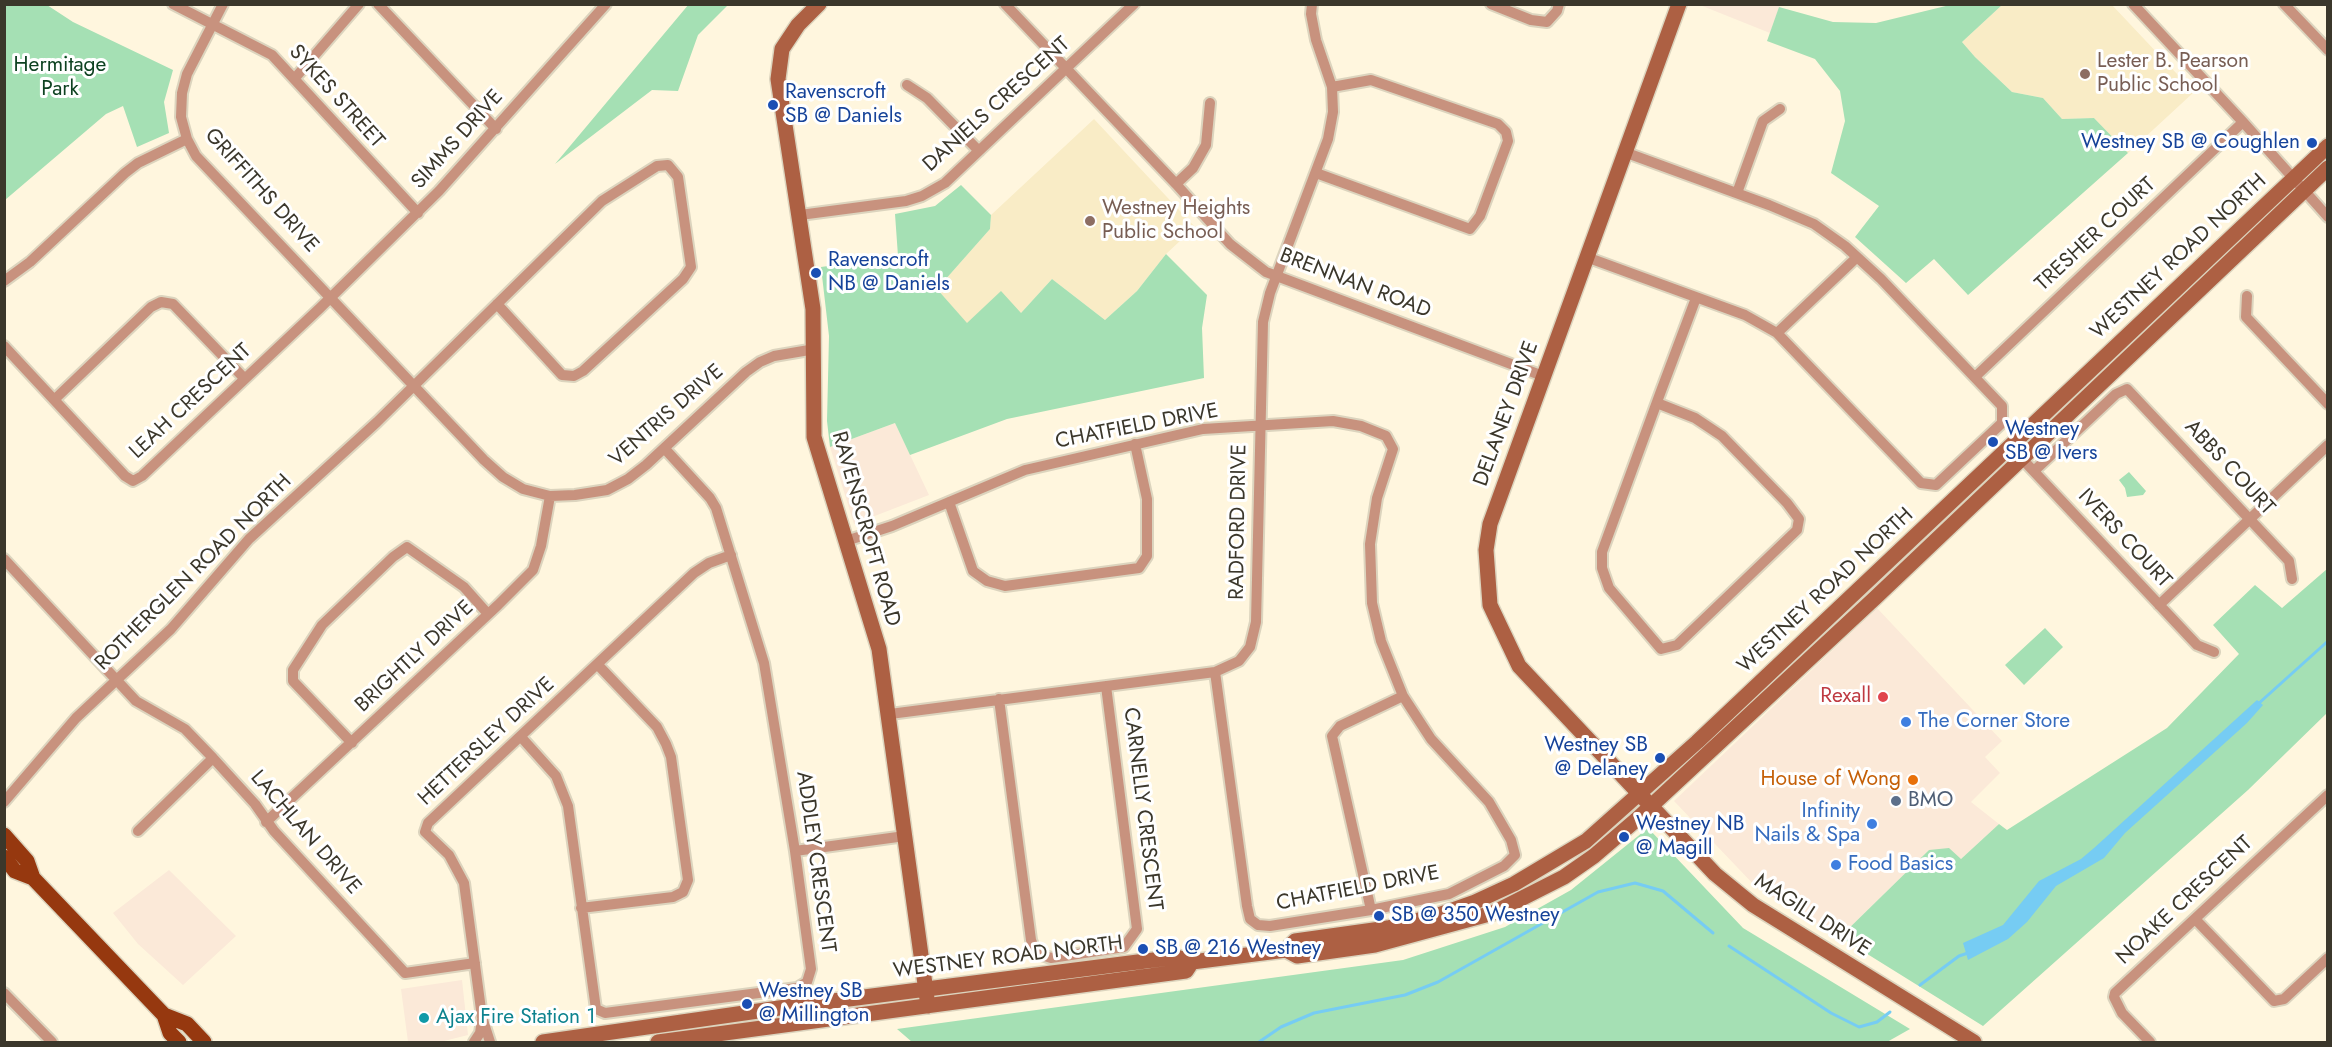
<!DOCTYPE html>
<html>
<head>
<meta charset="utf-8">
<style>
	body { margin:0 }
	#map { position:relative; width:2332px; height:1047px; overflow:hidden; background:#fff6de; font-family:Jost,sans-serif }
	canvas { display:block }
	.frame { position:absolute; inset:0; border:6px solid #3b372b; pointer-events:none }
</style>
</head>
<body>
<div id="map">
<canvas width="2332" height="1047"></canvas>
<div class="frame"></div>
</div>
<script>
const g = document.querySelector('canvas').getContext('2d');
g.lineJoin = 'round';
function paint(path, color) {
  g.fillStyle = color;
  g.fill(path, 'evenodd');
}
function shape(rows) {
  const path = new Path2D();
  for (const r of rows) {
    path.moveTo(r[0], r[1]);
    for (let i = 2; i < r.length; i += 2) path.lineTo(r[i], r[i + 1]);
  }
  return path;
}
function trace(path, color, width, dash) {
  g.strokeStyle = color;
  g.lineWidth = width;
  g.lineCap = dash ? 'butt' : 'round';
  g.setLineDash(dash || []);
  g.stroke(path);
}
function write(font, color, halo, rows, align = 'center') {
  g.font = font + ' Jost,sans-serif';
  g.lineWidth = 6;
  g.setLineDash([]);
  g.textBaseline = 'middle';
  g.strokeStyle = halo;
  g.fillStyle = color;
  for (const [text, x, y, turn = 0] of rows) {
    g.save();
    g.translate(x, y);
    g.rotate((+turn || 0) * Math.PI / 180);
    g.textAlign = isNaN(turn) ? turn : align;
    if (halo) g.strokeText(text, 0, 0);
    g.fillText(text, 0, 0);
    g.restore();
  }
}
paint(shape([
	[1700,5,1780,5,1770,33],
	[895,423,929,495,854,524,830,447],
	[1877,608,2002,741,1985,757,2000,773,1971,802,1999,824,1961,859,1929,850,1840,937,1757,888,1674,801],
	[169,870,236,936,183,985,138,944,113,913],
	[462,980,468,1035,440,1042,408,1042,401,989]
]), '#fbe9d8');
paint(shape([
	[2002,5,2112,5,2194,92,2128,153,2094,118,2062,119,2043,98,2012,92,1975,57,1962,42],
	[1094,119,1195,227,1166,254,1137,291,1105,320,1052,279,1021,313,967,324,937,289,990,229,991,215]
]), '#f9ecc6');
paint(shape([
	[689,4,728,5,698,35,678,91,652,90,555,164],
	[1954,4,2002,5,1962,42,1975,57,2012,92,2043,98,2062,119,2094,118,2128,153,1968,295,1934,259,1906,283,1855,237,1879,206,1831,173,1845,121,1840,91,1815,59,1767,41,1779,7,1833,22,1876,23],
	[4,5,47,5,73,22,173,70,164,102,169,133,137,147,123,106,106,114,5,200],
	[961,185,991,215,990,229,937,289,967,323,1001,291,1021,313,1052,279,1105,320,1137,291,1166,254,1207,295,1202,328,1204,378,1007,419,910,455,895,423,830,447,827,421,829,336,821,267,898,256,895,214,935,206],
	[2129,472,2146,491,2143,495,2127,497,2125,488,2119,480],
	[2327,569,2327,713,2248,790,1983,1026,1840,937,1929,850,1949,848,1961,859,1999,824,2007,830,2167,728,2239,654,2213,625,2255,585,2282,608],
	[2045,628,2063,647,2024,685,2005,665],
	[1648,828,1743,928,1910,1029,1887,1042,912,1042,897,1029,1403,960,1505,927,1571,890]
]), '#a5e0b4');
paint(shape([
	[2257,700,2263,705,2247,723,2125,833,2104,858,2056,886,2027,922,2008,939,1968,960,1963,943,2003,925,2039,881,2081,859,2094,848]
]), '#76ccf3');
trace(shape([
	[2258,704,2328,641],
	[1729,946,1831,1013,1859,1027,1877,1022,1890,1012],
	[1920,985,1959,956,1968,953],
	[1259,1042,1281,1027,1314,1013,1405,995,1438,982,1598,892,1635,883,1663,891,1713,933]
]), '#76ccf3', 3);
const street = shape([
	[173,4,272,55,418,213],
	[223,4,187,74,182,93,181,117,187,139,196,156,484,460,503,477,523,489,550,496,575,495,607,490,628,479,646,465,746,372,760,362,774,356,815,349],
	[378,4,496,129],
	[1005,4,1176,184,1230,244,1266,272,1543,376],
	[1491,4,1531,20,1547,22,1557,11,1559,4],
	[2133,4,2243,122,2328,217],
	[2284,4,2328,50],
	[295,78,359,4],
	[907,85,927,98,979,151],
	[1316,173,1470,229,1480,216,1508,141,1506,132,1498,124,1371,80,1332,87],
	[1176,184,1193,168,1206,145,1210,103],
	[1737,193,1763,121,1780,109],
	[800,215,906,201,922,196,945,183,1134,4],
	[1589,258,1745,315,1777,333,1921,483,1936,485,2002,423,2002,406,1881,279,1845,246,1814,224,1769,205,1627,153],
	[4,281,30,262,125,173,138,163,187,139],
	[2247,296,2246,317,2328,404],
	[1777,333,1857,257],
	[4,346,125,476,133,481,142,476,320,308,439,191,606,4],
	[1975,377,2243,122],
	[55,399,151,307,161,302,173,304,244,378],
	[1657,403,1695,418,1722,436,1787,503,1799,519,1797,530,1677,645,1661,649,1609,588,1602,568,1602,552,1661,391,1696,298],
	[2010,446,2197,645,2214,652],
	[2034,471,2116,394,2127,389,2289,561,2292,579],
	[949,502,973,571,987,581,1005,586,1139,568,1147,556,1147,499,1135,444],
	[846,541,892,526,1025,470,1203,429,1333,421,1361,426,1386,436,1393,449,1377,498,1370,544,1372,603,1381,641,1403,696,1431,739,1489,802,1511,840,1515,855,1504,866,1449,894,1371,910,1270,926,1258,925,1250,919,1247,906,1215,672],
	[4,559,136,701,185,729,213,758,255,804,274,831,405,973,475,963],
	[2159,605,2328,445],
	[999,699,1031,940,1036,953,1051,958,1124,947,1137,929,1106,686],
	[890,714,1215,672,1239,661,1250,647,1256,622,1263,322,1270,293,1328,139,1333,112,1332,87,1316,40,1311,14,1312,4],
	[521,737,556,776,568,806,596,1009,605,1013,797,988,807,982,811,969,795,851,764,663,716,508,710,498,665,449],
	[352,743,293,681,293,670,322,625,393,557,407,547,464,587,488,614],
	[4,802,76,718,171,629,249,539,377,422,602,201,657,166,668,165,678,177,691,267,683,279,583,371,574,376,562,375,497,304],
	[266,822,498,605,533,570,541,546,550,496],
	[138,831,213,758],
	[795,851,905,836],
	[581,908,673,897,683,892,688,880,671,757,666,744,657,727,598,665],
	[1371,910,1332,736,1340,726,1403,696],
	[2196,920,2274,1001,2284,999,2328,958],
	[4,993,52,1042],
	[474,1042,480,1033,482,1020],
	[490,1042,482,1017,464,883,449,855,425,832,428,823,694,573,709,563,731,555],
	[2150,1042,2122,1013,2114,997,2115,993,2328,795]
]);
const secondary = shape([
	[819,4,798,25,782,49,778,79,813,309,814,437,879,649,928,1006],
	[1679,4,1490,524,1486,550,1490,605,1519,666,1715,874,1753,905,1974,1042],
	[1286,950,1295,941,1388,928,1438,915,1475,902,1514,884,1586,841,1697,742,2328,146],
	[543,1042,786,1007,1177,957,1192,962,1286,950,1297,956,1375,945,1493,913,1564,877,1594,856,1636,820,1875,598,2328,168],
	[658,1042,1186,971,1192,962]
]);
const primary = shape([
	[4,835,27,861,33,878,164,1015,187,1024,204,1042],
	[4,857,15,871,33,878],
	[164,1015,170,1033,179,1042]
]);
trace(street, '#dcd4be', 14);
trace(secondary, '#dcd4be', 18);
trace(primary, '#dcd4be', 18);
trace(street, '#c8927e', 10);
trace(secondary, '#ad6043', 15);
trace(primary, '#96380f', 15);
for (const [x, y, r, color] of [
	[2085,74,6,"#8d6e63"],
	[773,105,6,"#1a4fb4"],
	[2312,143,6,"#1a4fb4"],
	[1090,221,6,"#8d6e63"],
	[816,273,6,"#1a4fb4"],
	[1993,442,6,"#1a4fb4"],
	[1883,697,6,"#e0444e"],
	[1906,722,6,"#3f7fe0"],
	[1660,758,6,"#1a4fb4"],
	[1913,780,6,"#e8710a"],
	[1896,801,6,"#5c6f8a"],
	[1872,824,6,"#3f7fe0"],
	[1624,837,6,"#1a4fb4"],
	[1836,865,6,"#3f7fe0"],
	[1379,916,6,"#1a4fb4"],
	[1143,949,6,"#1a4fb4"],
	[747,1004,6,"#1a4fb4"],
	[424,1018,6,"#0f9aa8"]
]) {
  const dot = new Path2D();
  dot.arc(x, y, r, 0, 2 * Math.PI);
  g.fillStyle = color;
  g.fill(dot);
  trace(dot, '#fff', 2);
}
write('21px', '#785e54', '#fff', [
	["Lester B. Pearson",2097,62],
	["Public School",2097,86],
	["Westney Heights",1102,209],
	["Public School",1102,233]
], 'left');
write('21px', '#0e4221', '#fff', [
	["Hermitage",60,66],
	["Park",60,90]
]);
write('21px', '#164399', '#fff', [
	["Ravenscroft",785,93],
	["SB @ Daniels",785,117],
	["Westney SB @ Coughlen",2300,143,"right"],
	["Ravenscroft",828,261],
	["NB @ Daniels",828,285],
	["Westney",2005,430],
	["SB @ Ivers",2005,454],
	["Westney SB",1648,746,"right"],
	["@ Delaney",1648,770,"right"],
	["Westney NB",1636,825],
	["@ Magill",1636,849],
	["SB @ 350 Westney",1391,916],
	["SB @ 216 Westney",1155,949],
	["Westney SB",759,992],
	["@ Millington",759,1016]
], 'left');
write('21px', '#3b372b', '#fff', [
	["SYKES STREET",336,97,48],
	["DANIELS CRESCENT",997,105,-42],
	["SIMMS DRIVE",458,140,-48],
	["GRIFFITHS DRIVE",261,191,48],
	["TRESHER COURT",2096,235,-43],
	["WESTNEY ROAD NORTH",2179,257,-43],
	["BRENNAN ROAD",1355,284,21],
	["LEAH CRESCENT",191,402,-43],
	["DELANEY DRIVE",1507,414,-70],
	["VENTRIS DRIVE",667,416,-41],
	["CHATFIELD DRIVE",1137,427,-11],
	["ABBS COURT",2229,468,47],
	["RADFORD DRIVE",1239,522,-89],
	["RAVENSCROFT ROAD",865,529,74],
	["IVERS COURT",2124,539,47],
	["ROTHERGLEN ROAD NORTH",194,573,-45],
	["WESTNEY ROAD NORTH",1826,591,-43],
	["BRIGHTLY DRIVE",415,657,-43],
	["HETTERSLEY DRIVE",487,742,-43],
	["CARNELLY CRESCENT",1142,809,83],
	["LACHLAN DRIVE",305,833,49],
	["ADDLEY CRESCENT",815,862,82],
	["CHATFIELD DRIVE",1358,889,-11],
	["NOAKE CRESCENT",2185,901,-43],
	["MAGILL DRIVE",1812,916,33],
	["WESTNEY ROAD NORTH",1008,958,-7]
]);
write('21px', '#be3a42', '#fff', [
	["Rexall",1871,697]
], 'right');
write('21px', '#366cbe', '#fff', [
	["The Corner Store",1918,722],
	["Infinity",1860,812,"right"],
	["Nails & Spa",1860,836,"right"],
	["Food Basics",1848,865]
], 'left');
write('21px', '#c56008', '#fff', [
	["House of Wong",1901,780]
], 'right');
write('21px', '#4e5e75', '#fff', [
	["BMO",1908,801]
], 'left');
write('21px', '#0d838f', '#fff', [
	["Ajax Fire Station 1",436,1018]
], 'left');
</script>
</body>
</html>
